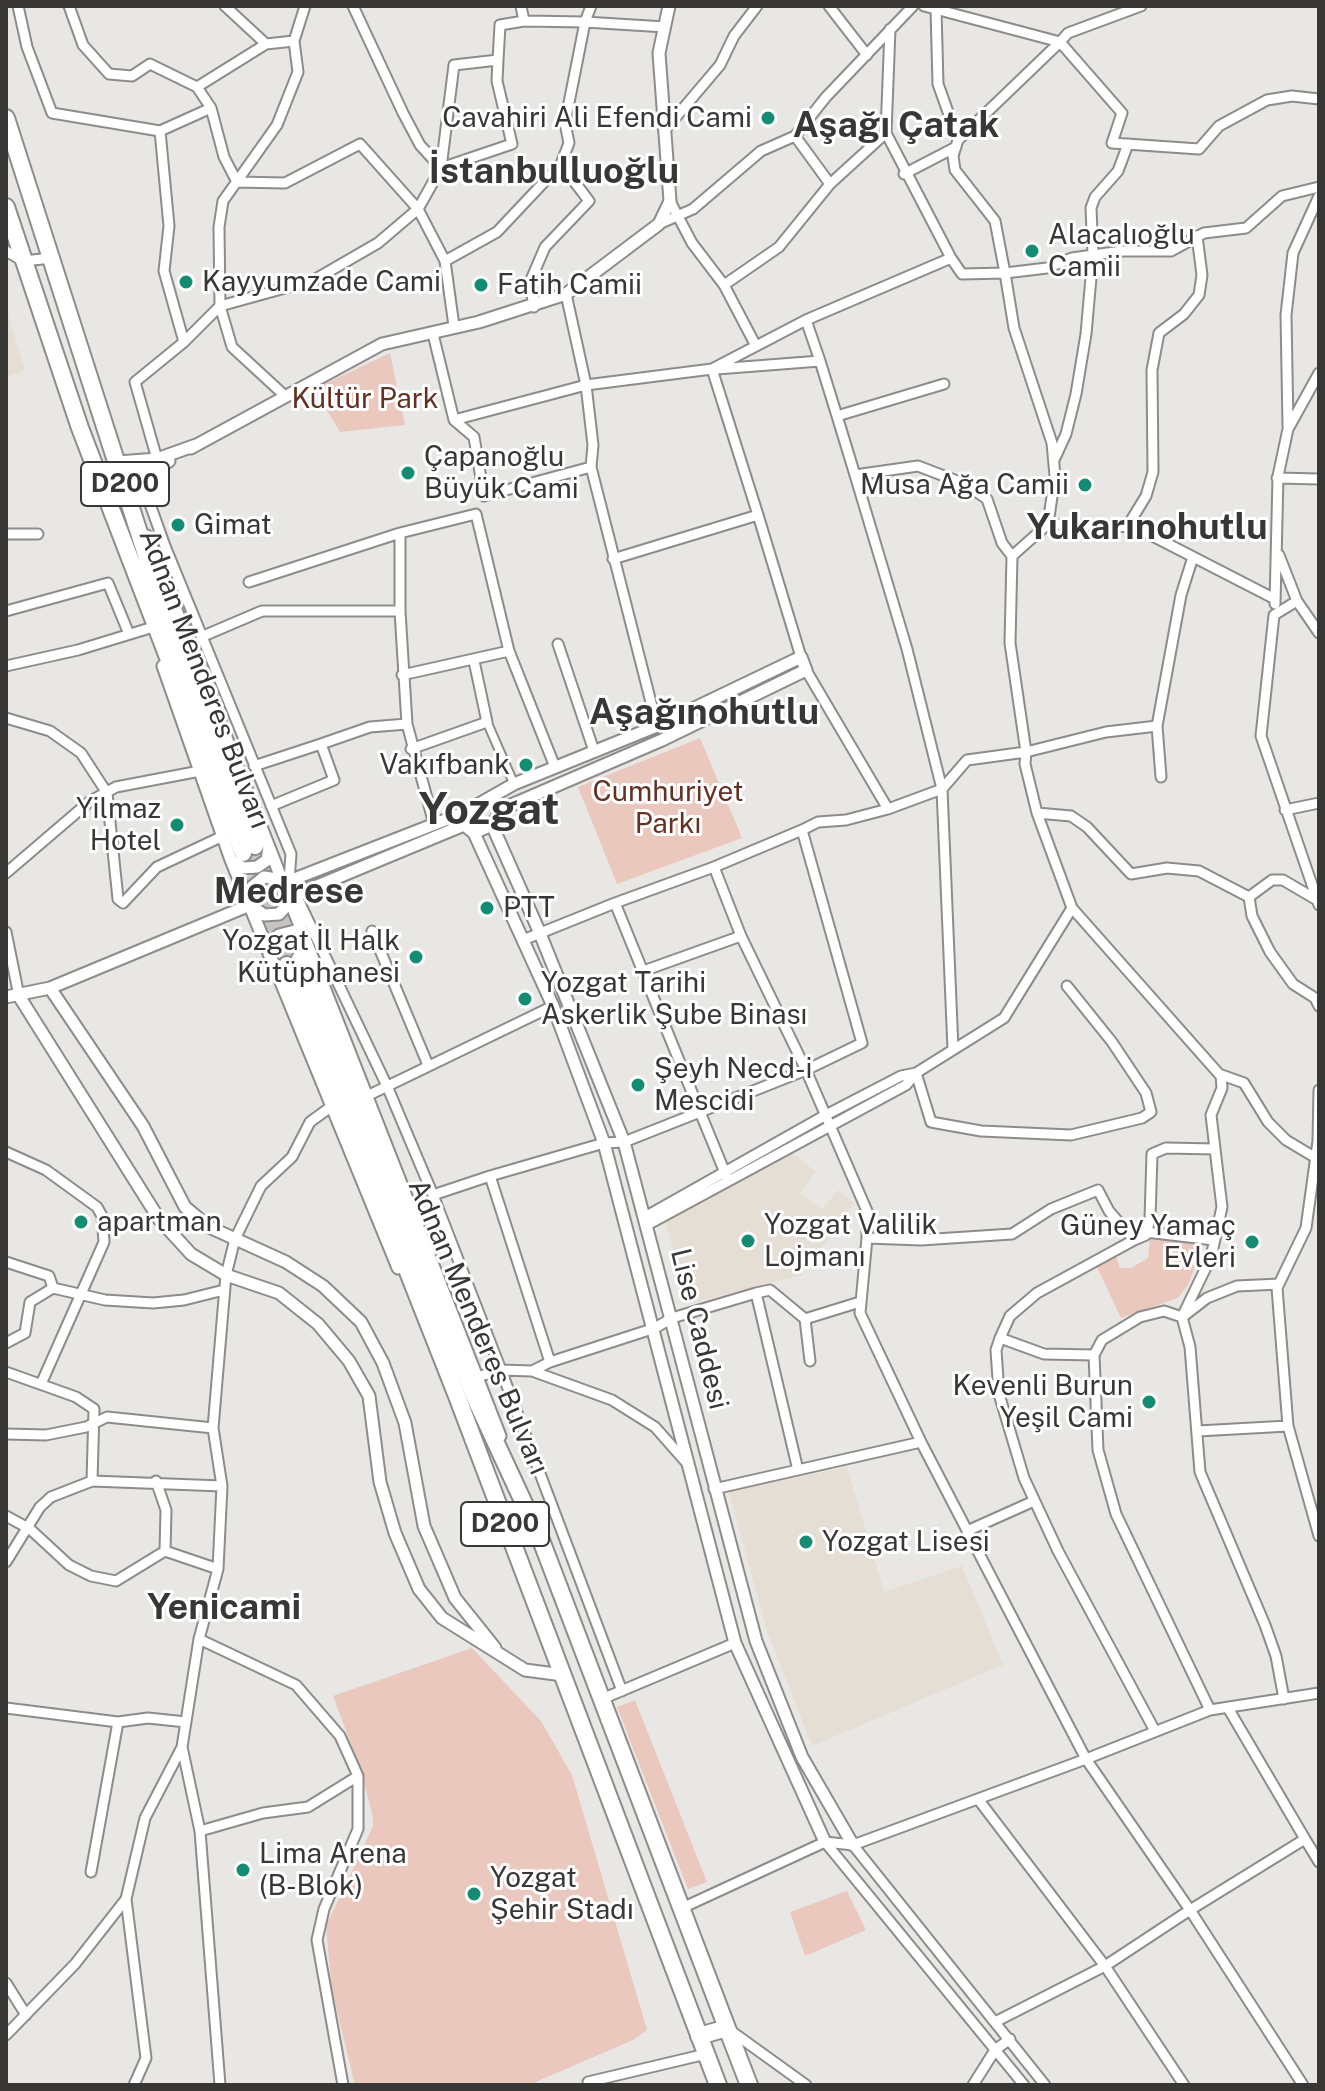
<!DOCTYPE html>
<html>
<head>
<meta charset="utf-8">
<style>
	body { margin:0 }
	#map { position:relative; width:1325px; height:2091px; overflow:hidden; background:#e9e7e4; font-family:"Public Sans",sans-serif }
	canvas { display:block }
	.frame { position:absolute; inset:0; border:8px solid #383736; pointer-events:none }
</style>
</head>
<body>
<div id="map">
<canvas width="1325" height="2091"></canvas>
<div class="frame"></div>
</div>
<script>
const g = document.querySelector('canvas').getContext('2d');
g.lineJoin = 'round';
function paint(path, color) {
  g.fillStyle = color;
  g.fill(path, 'evenodd');
}
function shape(rows) {
  const path = new Path2D();
  for (const r of rows) {
    if (r.length === 3) {
      path.moveTo(r[0] + r[2], r[1]);
      path.arc(r[0], r[1], r[2], 0, 2 * Math.PI);
      continue;
    }
    path.moveTo(r[0], r[1]);
    for (let i = 2; i < r.length; i += 2) path.lineTo(r[i], r[i + 1]);
  }
  return path;
}
function trace(path, color, width, dash) {
  g.strokeStyle = color;
  g.lineWidth = width;
  g.lineCap = dash ? 'butt' : 'round';
  g.setLineDash(dash || []);
  g.stroke(path);
}
function write(font, color, halo, rows, align = 'center') {
  g.font = font + ' "Public Sans",sans-serif';
  g.lineWidth = 6;
  g.setLineDash([]);
  g.textBaseline = 'middle';
  g.strokeStyle = halo;
  g.fillStyle = color;
  for (const [text, x, y, turn = 0] of rows) {
    g.save();
    g.translate(x, y);
    g.rotate((+turn || 0) * Math.PI / 180);
    g.textAlign = isNaN(turn) ? turn : align;
    if (halo) g.strokeText(text, 0, 0);
    g.fillText(text, 0, 0);
    g.restore();
  }
}
paint(shape([
	[6,308,25,371,6,377],
	[788,1149,816,1172,800,1193,822,1210,838,1190,854,1203,802,1275,688,1304,665,1220],
	[847,1467,884,1592,962,1566,1003,1665,812,1746,767,1631,729,1492]
]), '#e5ded4');
paint(shape([
	[390,353,405,425,340,432,314,389],
	[700,738,742,838,617,884,578,787],
	[269,896,11],
	[1150,1236,1200,1242,1200,1254,1188,1285,1178,1298,1121,1318,1096,1265,1115,1253,1120,1268,1131,1268,1148,1258],
	[472,1648,541,1721,572,1775,647,2030,633,2040,529,2085,355,2085,332,1991,326,1926,373,1826,373,1818,362,1773,333,1696],
	[635,1700,707,1882,688,1889,617,1707],
	[847,1891,866,1930,805,1956,790,1912]
]), '#eac8be');
trace(shape([
	[255,846,300,959],
	[243,853,287,965]
]), '#c6c4c1', 16, [16, 8]);
const pedestrian = shape([
	[487,722,514,784]
]);
const minor = shape([
	[18,6,27,47,52,113,160,131,211,108,224,157,237,182,285,183,360,144,418,209,441,168,420,145,403,113,353,6],
	[69,6,83,45,109,74,132,76,150,64,197,87],
	[591,6,585,22,665,27],
	[829,6,867,55],
	[1141,6,1068,33,1060,42,1122,113,1112,143,1199,149,1219,126,1267,100,1292,96,1319,99],
	[936,9,938,84,958,140],
	[890,29,886,133,951,258],
	[294,41,305,6],
	[498,60,454,65,441,168,512,144,497,81,498,60,500,25,524,21],
	[211,108,197,87,266,44],
	[160,131,169,226,164,271,184,342],
	[664,131,720,65,734,36,757,6],
	[795,136,830,184],
	[904,174,956,147],
	[670,201,692,243,724,285,756,346],
	[659,224,693,209,761,151,795,136,826,97,913,6],
	[6,251,23,261,52,258],
	[445,261,454,326],
	[724,285,779,247,830,184,886,133],
	[566,294,586,385,712,369,758,515,613,559],
	[534,307,530,282,545,247,589,201,561,164],
	[806,320,820,361],
	[433,334,454,420,586,385,593,445,591,467,484,496,474,437,454,420],
	[712,369,806,320,951,258,962,274,1005,273,995,221,955,170,953,156,958,140,1060,42,924,6],
	[717,369,820,361,837,416],
	[284,395,232,347,220,306,314,280,378,243,418,209,445,261,497,232,561,164,569,143,565,123,585,22,524,21,521,6],
	[1288,426,1286,315,1293,253,1319,196],
	[1055,458,1066,434,1076,394,1086,334,1093,255,1091,208,1095,197,1118,171,1128,144],
	[157,459,135,382,184,342,220,306,219,227,223,201,277,125,298,72,294,41,266,44,225,6],
	[918,466,965,484,987,499,1002,543,1012,556,1010,643,1026,752,967,760,942,789,907,649,855,475,918,466],
	[591,467,657,726],
	[855,475,837,416,944,384],
	[1277,478,1319,479],
	[141,479,165,546,291,854,289,881],
	[758,515,801,657],
	[1048,524,1055,476,1052,443,1014,328,1005,273,1047,268,1072,258,1122,251,1171,251,1204,233,1246,228,1282,196,1319,187],
	[1127,527,1146,496,1153,472,1152,370,1159,333,1184,314,1199,295,1202,275,1197,236],
	[6,534,38,534],
	[1279,555,1297,601,1319,633],
	[1012,556,1048,524,1135,527,1275,599],
	[1193,557,1181,595,1157,726,1106,732,1026,752,1025,764,1037,813,1072,908,1219,1074,1244,1083,1268,1122,1286,1140,1316,1158],
	[249,582,400,533],
	[1297,601,1274,615,1261,736,1319,905],
	[1275,604,1278,476,1288,429,1319,373],
	[6,611,108,583,129,634],
	[400,611,407,724,434,824],
	[201,637,262,611,400,611,400,533,476,514,509,651,555,767],
	[558,644,594,751],
	[6,666,78,650,150,628],
	[806,670,888,809],
	[402,675,509,651],
	[6,718,50,731,81,753,107,793,118,899,123,903,157,867,223,836],
	[1157,726,1161,777],
	[321,744,370,727,407,724],
	[411,749,487,722,474,661],
	[254,766,321,744,334,780,271,806],
	[1285,810,1319,803],
	[1037,813,1071,816,1087,827,1131,874,1167,868,1199,871,1249,897,1272,880,1283,880,1317,900],
	[6,873,89,802,116,787,200,771],
	[296,895,387,1086,433,1195,490,1176,550,1362,532,1371,612,1400,655,1427,685,1461],
	[1249,897,1252,916,1270,952,1293,984,1315,998,1319,1006],
	[372,931,428,1065],
	[6,932,19,996],
	[523,940,615,903],
	[646,970,741,936,714,867,802,830],
	[1067,986,1112,1042,1146,1093,1151,1112,1142,1118,1071,1135,981,1131,931,1122,916,1073,1004,1018,1072,908],
	[953,1049,942,789,888,809,846,820,818,822,802,830,862,1043,806,1070,867,1211,867,1238,921,1240,1012,1234,1051,1209,1098,1190,1109,1211,1134,1240,1146,1235,1150,1219,1152,1154,1166,1148,1215,1149,1211,1115,1222,1088,1221,1075],
	[1319,1090,1318,1141,1306,1228,1277,1288,1288,1426,1319,1536],
	[367,1096,553,1006],
	[6,1152,46,1170,97,1207,102,1216,104,1242,41,1384],
	[490,1176,604,1143,624,1142,700,1112,615,903,714,867],
	[728,1180,700,1112,806,1070,741,936],
	[433,1195,501,1370,477,1377],
	[645,1217,824,1116,901,1076,916,1073],
	[647,1225,906,1085,916,1073],
	[1146,1232,1214,1240],
	[6,1262,49,1276,53,1288],
	[756,1293,770,1290,805,1319,860,1302],
	[1185,1315,1207,1298,1237,1286,1279,1284],
	[1182,1317,1211,1257,1222,1207,1215,1149],
	[805,1319,810,1361],
	[1000,1338,1010,1316,1037,1293,1134,1240],
	[6,1343,25,1333,30,1302,53,1288,105,1300,153,1303,184,1300,224,1290],
	[1094,1355,1102,1340,1140,1317,1164,1311,1182,1317,1190,1347,1200,1472,1265,1625,1276,1656,1284,1699],
	[550,1362,655,1328,672,1318,756,1293,798,1470],
	[532,1371,501,1370,622,1691],
	[6,1372,76,1397,94,1409,92,1481],
	[1198,1431,1288,1426],
	[6,1434,46,1435,86,1427,107,1417,213,1428],
	[156,1481,166,1510,165,1551],
	[714,1489,921,1442,860,1313,867,1238],
	[6,1516,30,1529,69,1565,91,1576,116,1581,165,1551,218,1569],
	[967,1531,1034,1501],
	[6,1562,40,1507,51,1497,92,1481,222,1486],
	[199,1639,296,1685,340,1736,358,1776,358,1829,324,1909,317,1940,343,2085],
	[602,1699,735,1643],
	[6,1708,118,1722,148,1718,186,1722],
	[1228,1708,1305,1839,1190,1910,1086,1759,1210,1710,1319,1693],
	[1155,1731,1058,1551,1024,1478,999,1394,996,1350,1000,1338,1044,1354,1094,1355,1098,1450,1116,1514,1210,1710],
	[182,1747,199,1639,218,1569,222,1486,213,1428,226,1275,235,1239,261,1186,292,1157,310,1122,332,1106],
	[978,1799,1105,1966,997,2021],
	[200,1831,263,1813,308,1807,358,1776],
	[1305,1839,1319,1862],
	[825,1842,1024,2085],
	[853,1845,1045,2085],
	[91,1872,118,1722],
	[682,1908,825,1842,853,1845,1086,1759,921,1442],
	[6,1983,26,2015],
	[731,2031,806,2085],
	[6,2035,75,1964,126,1899],
	[588,2082,706,2054],
	[134,2085,146,2058,126,1899,145,1818,182,1747,200,1831,220,2085],
	[973,2085,995,2050,1010,2039],
	[1184,2085,1105,1966,1190,1910,1303,2085]
]);
const tertiary = shape([
	[191,448,382,344,479,322,566,294,659,224,670,201,659,53,669,6],
	[121,468,118,462,157,459,196,445],
	[129,496,141,479,169,461],
	[147,536,500,1436],
	[163,666,231,860,398,1268],
	[492,825,539,931,624,1142,756,1641,802,1757,853,1845],
	[474,833,553,1006,604,1143,735,1643,825,1842],
	[231,860,243,868,257,867,267,860,269,847],
	[250,900,252,887,264,877,289,881,463,813,514,784,657,726,801,657,806,670,662,740,502,809],
	[251,905,264,915,279,914,296,895,317,886,464,825,474,833,492,825,502,809,500,806],
	[269,954,270,945,279,935,295,931,304,935],
	[50,988,143,1126,185,1207,209,1227,286,1262,323,1286,361,1322,383,1363,405,1423,424,1526,455,1598,495,1648],
	[19,996,159,1219,191,1254,226,1275,279,1293,318,1324,349,1361,369,1396,380,1482,395,1533,419,1589,442,1618,525,1670,563,1675],
	[6,997,50,988,250,905]
]);
const trunk = shape([
	[6,118,149,564,255,846],
	[6,207,80,428,243,853],
	[300,959,476,1400,541,1540,727,2028],
	[287,965,457,1396,718,2085],
	[699,2036,727,2028,749,2085]
]);
trace(pedestrian, '#8e8c89', 11);
trace(minor, '#8e8c89', 13);
trace(tertiary, '#8e8c89', 15);
trace(trunk, '#8e8c89', 20);
trace(pedestrian, '#fff', 7);
trace(minor, '#fff', 9);
trace(tertiary, '#fff', 11);
trace(trunk, '#fff', 16);
for (const [x, y, r, color] of [
	[768,118,8,"#138d71"],
	[1032,251,8,"#138d71"],
	[186,282,8,"#138d71"],
	[481,285,8,"#138d71"],
	[408,473,8,"#138d71"],
	[1085,485,8,"#138d71"],
	[178,525,8,"#138d71"],
	[526,765,8,"#138d71"],
	[177,825,8,"#138d71"],
	[487,908,8,"#138d71"],
	[416,957,8,"#138d71"],
	[525,999,8,"#138d71"],
	[638,1085,8,"#138d71"],
	[81,1222,8,"#138d71"],
	[748,1241,8,"#138d71"],
	[1252,1242,8,"#138d71"],
	[1149,1402,8,"#138d71"],
	[806,1542,8,"#138d71"],
	[243,1870,8,"#138d71"],
	[474,1894,8,"#138d71"]
]) {
  const dot = new Path2D();
  dot.arc(x, y, r, 0, 2 * Math.PI);
  g.fillStyle = color;
  g.fill(dot);
  trace(dot, '#fff', 3);
}
for (const [x, y, w] of [
	[125,484,88],
	[505,1524,88]
]) {
  const box = new Path2D();
  box.roundRect(x - w / 2, y - 22, w, 44, 6);
  g.fillStyle = '#fff';
  g.fill(box);
  trace(box, '#383736', 2);
}
write('bold 26px', '#383736', null, [
	["D200",125,484],
	["D200",505,1524]
]);
write('28px', '#383736', '#fff', [
	["Cavahiri Ali Efendi Cami",752,118,"right"],
	["Alacalıoğlu",1048,235],
	["Camii",1048,267],
	["Kayyumzade Cami",202,282],
	["Fatih Camii",497,285],
	["Çapanoğlu",424,457],
	["Büyük Cami",424,489],
	["Musa Ağa Camii",1069,485,"right"],
	["Gimat",194,525],
	["Vakıfbank",510,765,"right"],
	["Yilmaz",161,809,"right"],
	["Hotel",161,841,"right"],
	["PTT",503,908],
	["Yozgat İl Halk",400,941,"right"],
	["Kütüphanesi",400,973,"right"],
	["Yozgat Tarihi",541,983],
	["Askerlik Şube Binası",541,1015],
	["Şeyh Necd-i",654,1069],
	["Mescidi",654,1101],
	["apartman",97,1222],
	["Yozgat Valilik",764,1225],
	["Lojmanı",764,1257],
	["Güney Yamaç",1236,1226,"right"],
	["Evleri",1236,1258,"right"],
	["Kevenli Burun",1133,1386,"right"],
	["Yeşil Cami",1133,1418,"right"],
	["Yozgat Lisesi",822,1542],
	["Lima Arena",259,1854],
	["(B-Blok)",259,1886],
	["Yozgat",490,1878],
	["Şehir Stadı",490,1910]
], 'left');
write('28px', '#633021', '#fff', [
	["Kültür Park",365,399],
	["Cumhuriyet",668,792],
	["Parkı",668,824]
]);
write('28px', '#383736', '#fff', [
	["Adnan Menderes Bulvarı",204,679,69],
	["Adnan Menderes Bulvarı",478,1327,67],
	["Lise Caddesi",699,1329,76]
]);
write('bold 36px', '#383736', '#fff', [
	["Aşağı Çatak",896,126],
	["İstanbulluoğlu",554,172],
	["Yukarınohutlu",1147,528],
	["Aşağınohutlu",704,713],
	["Medrese",289,892],
	["Yenicami",224,1608]
]);
write('bold 44px', '#383736', '#fff', [
	["Yozgat",489,810]
]);
</script>
</body>
</html>
